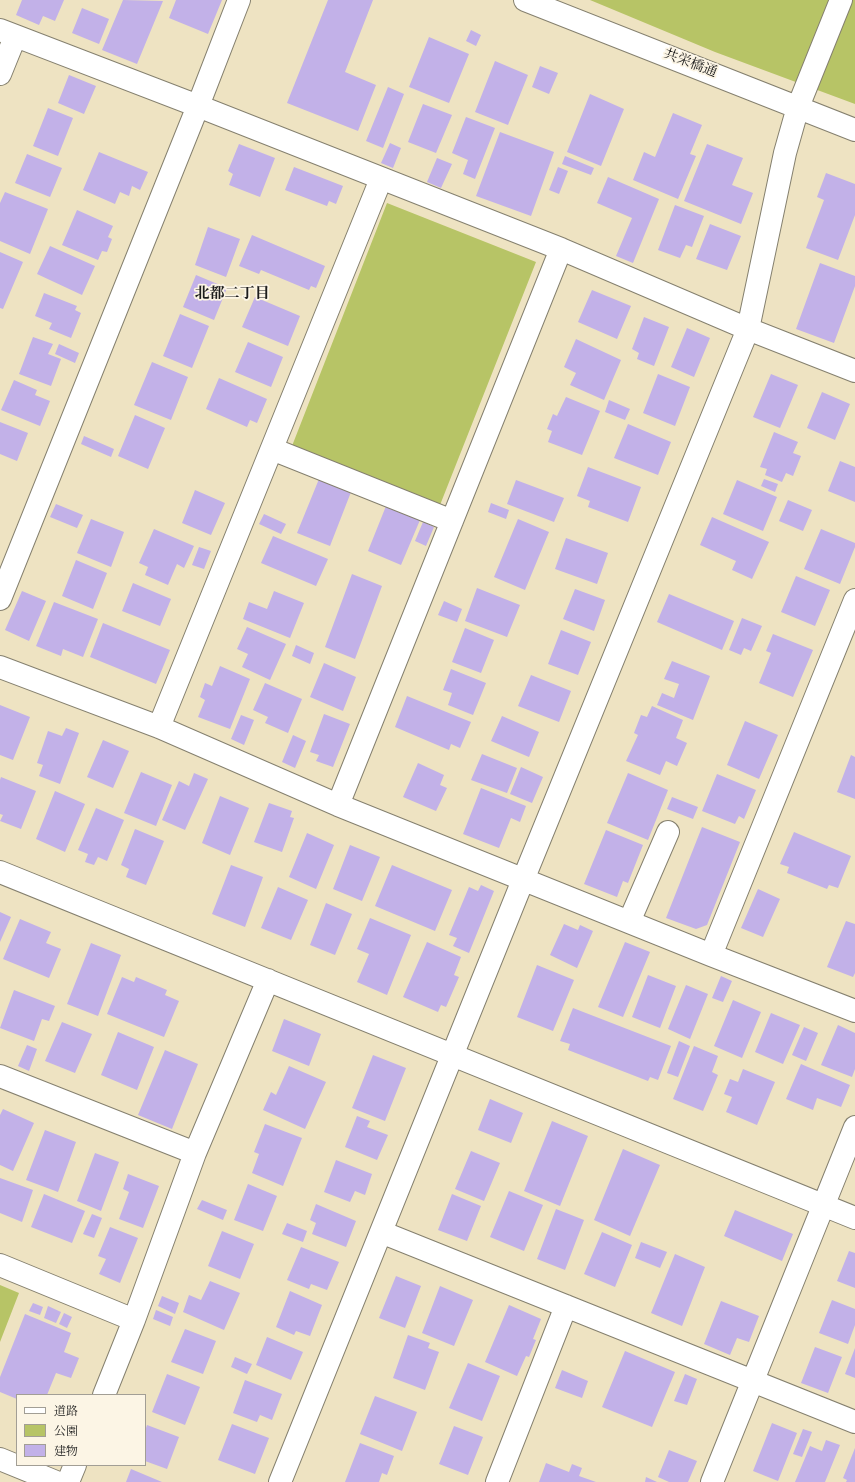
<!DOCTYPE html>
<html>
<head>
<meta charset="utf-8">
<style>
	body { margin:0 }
	#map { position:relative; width:855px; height:1482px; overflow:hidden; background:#eee3c2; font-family:"IM FELL English","Noto Serif JP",serif }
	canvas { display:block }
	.legend { position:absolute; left:16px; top:1394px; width:130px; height:72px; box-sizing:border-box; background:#fcf5e5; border:1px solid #a29e95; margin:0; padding:5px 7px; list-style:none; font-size:12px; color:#1c1c1c }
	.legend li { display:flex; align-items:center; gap:8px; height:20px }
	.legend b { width:20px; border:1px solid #a29e95 }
</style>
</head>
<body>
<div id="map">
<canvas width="855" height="1482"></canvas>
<ul class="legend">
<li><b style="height:5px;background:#fff"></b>道路</li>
<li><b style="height:11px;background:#b7c466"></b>公園</li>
<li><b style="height:11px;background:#c2b1e8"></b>建物</li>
</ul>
</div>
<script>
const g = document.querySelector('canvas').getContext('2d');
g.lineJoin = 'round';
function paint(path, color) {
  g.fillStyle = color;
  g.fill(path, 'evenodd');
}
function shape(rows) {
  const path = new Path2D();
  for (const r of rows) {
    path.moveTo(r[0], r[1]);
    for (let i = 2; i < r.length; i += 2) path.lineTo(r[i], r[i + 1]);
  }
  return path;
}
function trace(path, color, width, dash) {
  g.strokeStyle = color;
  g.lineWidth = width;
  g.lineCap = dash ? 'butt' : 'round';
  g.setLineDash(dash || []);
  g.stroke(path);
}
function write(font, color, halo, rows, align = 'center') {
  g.font = font + ' "IM FELL English","Noto Serif JP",serif';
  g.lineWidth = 3.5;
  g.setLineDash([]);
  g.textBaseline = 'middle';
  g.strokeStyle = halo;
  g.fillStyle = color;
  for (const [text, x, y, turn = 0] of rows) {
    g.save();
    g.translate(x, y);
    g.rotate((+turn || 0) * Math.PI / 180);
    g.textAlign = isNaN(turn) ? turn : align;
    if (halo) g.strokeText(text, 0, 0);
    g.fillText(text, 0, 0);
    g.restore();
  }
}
paint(shape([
	[590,0,855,0,855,104,715,52],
	[387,203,536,262,440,505,292,446],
	[0,1285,19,1293,0,1342]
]), '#b7c466');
paint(shape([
	[22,0,64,0,55,21,43,16,39,25,16,15],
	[123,0,163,1,137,64,102,50],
	[176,0,222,0,208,34,169,18],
	[328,0,373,0,345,72,376,85,358,131,287,103],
	[82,8,109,19,99,44,72,33],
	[471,30,481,35,476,46,466,41],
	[429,37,469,54,449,103,409,87],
	[495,61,528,75,508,125,475,112],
	[540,66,558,73,549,94,532,87],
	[69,75,96,86,84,114,58,103],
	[388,87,404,94,383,148,366,141],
	[590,94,624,109,601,166,567,152],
	[423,104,452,115,436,153,408,142],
	[48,108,73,118,58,156,33,146],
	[673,113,702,125,690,154,696,156,678,199,633,180,644,152,655,157],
	[466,117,495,128,475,179,463,174,468,160,452,153],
	[500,132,554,152,531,216,476,196],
	[390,143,401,148,393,168,381,163],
	[239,144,275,158,260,197,229,185,233,174,228,171],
	[707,144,743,158,732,185,753,193,741,224,684,201],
	[99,152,148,172,140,190,132,186,129,196,120,192,115,204,83,190],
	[27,154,62,168,50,197,15,183],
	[565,156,594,168,591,175,562,164],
	[437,158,452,164,441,188,427,182],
	[294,167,343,186,336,204,329,201,327,206,285,190],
	[558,167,568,171,559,194,549,190],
	[826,173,855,184,855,215,838,260,806,248,824,200,817,197],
	[608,177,659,199,633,263,616,256,632,218,597,203],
	[5,192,48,209,30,254,0,241,0,203],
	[675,205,704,216,692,247,686,245,680,258,658,250],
	[77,210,113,226,108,237,112,239,107,252,102,251,98,260,62,245],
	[710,224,741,236,727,270,696,259],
	[208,227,240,239,226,277,195,265],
	[252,235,325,266,316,288,311,286,309,290,261,270,259,274,239,266],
	[50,246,95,266,82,295,37,274],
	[0,252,23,262,3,309,0,308],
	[820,263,855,276,855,286,834,343,796,329],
	[196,275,227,288,214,320,183,307],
	[592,290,631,306,617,339,578,322],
	[44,293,77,306,75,310,81,313,71,338,49,329,52,323,35,316],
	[255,297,300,316,288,346,242,327],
	[180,314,209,326,192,368,163,356],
	[644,317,669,327,654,366,637,359,639,353,632,349],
	[687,328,710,338,694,377,671,367],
	[33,337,53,344,48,354,61,359,51,386,19,374],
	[576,339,621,360,604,400,570,385,576,373,564,367],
	[248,342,283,357,271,387,235,372],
	[59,344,79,353,75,363,55,354],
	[152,362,188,377,171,420,134,405],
	[658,374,690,387,675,426,643,413],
	[771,374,798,385,780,428,753,417],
	[219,378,267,399,257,423,250,420,247,427,206,409],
	[14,380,37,390,35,395,50,401,40,426,1,410],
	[822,392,850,404,835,440,807,428],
	[566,397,600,411,582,455,548,442,552,431,547,429,553,414,557,416],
	[609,400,630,409,625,420,605,412],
	[135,415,165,428,148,469,118,456],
	[0,422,28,433,17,461,0,454],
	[628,424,671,442,658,475,614,458],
	[774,432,798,442,793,453,801,456,793,476,786,473,782,482,765,475,767,469,760,467],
	[84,436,114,449,111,457,81,444],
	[840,461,855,467,855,502,828,491],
	[588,467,641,487,628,522,588,507,590,501,577,496],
	[319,479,351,492,330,546,297,533],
	[764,479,778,484,775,492,761,486],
	[516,480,564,498,554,522,507,504],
	[737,480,777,497,763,531,723,514],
	[195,490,225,503,211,535,182,523],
	[788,500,812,510,803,531,779,521],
	[491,503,509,510,506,519,488,512],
	[56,504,83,515,77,528,50,517],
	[386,506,420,520,401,565,368,551],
	[264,514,286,524,281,534,259,524],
	[712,517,769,542,752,579,732,570,736,561,700,545],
	[91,519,124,532,111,567,77,553],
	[518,519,549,532,525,590,494,577],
	[423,522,434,527,426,546,415,541],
	[154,529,194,546,184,568,177,564,168,585,145,575,148,567,139,563],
	[821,529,855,543,855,547,840,584,804,569],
	[273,536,328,559,316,586,261,563],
	[566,538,608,553,597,584,555,569],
	[199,547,211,551,204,569,192,565],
	[76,560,107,573,93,609,62,596],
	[352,574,382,586,355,659,325,647],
	[796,576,830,590,815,626,781,612],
	[133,583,171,599,160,626,122,611],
	[477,588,520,605,507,637,465,621],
	[575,589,605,600,594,631,563,619],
	[22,591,46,601,29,641,5,630],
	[274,591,304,603,290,638,243,619,249,602,267,609],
	[669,594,734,621,722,650,657,622],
	[444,601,462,609,457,622,438,615],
	[54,602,98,619,83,657,63,649,61,656,36,646],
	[742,618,762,626,751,651,744,648,741,655,729,650],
	[103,623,170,650,156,684,90,657],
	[247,627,286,644,270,680,242,667,248,654,237,649],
	[465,628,494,640,481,673,452,662],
	[561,630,591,642,578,675,548,664],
	[773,634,813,650,793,697,759,683,771,653,766,651],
	[296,645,314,653,310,664,292,656],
	[672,661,710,676,693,720,657,705,662,693,674,698,679,684,664,679],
	[324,663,356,677,343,711,310,697],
	[220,666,250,679,230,729,198,717,205,700,200,697,205,683,212,686],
	[451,669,486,683,473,715,448,705,452,693,443,690],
	[531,675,571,691,559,722,518,706],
	[265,683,302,699,288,733,265,723,268,717,253,710],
	[407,696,471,722,460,748,451,744,449,750,395,727],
	[0,705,30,717,13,760,0,755],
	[652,706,683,720,676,738,687,743,677,766,666,761,660,775,626,761,638,735,634,733,641,715,647,717],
	[324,714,350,724,333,767,316,761,319,755,310,752],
	[241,715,254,720,244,745,231,739],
	[502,716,539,732,529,757,491,741],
	[745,721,778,735,759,779,727,765],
	[66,728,79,733,60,784,39,776,43,765,37,763,48,731,62,736],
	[293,735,306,741,295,768,282,762],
	[103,740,129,751,113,788,87,777],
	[482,754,517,768,507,793,471,780],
	[851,755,855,757,855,799,837,792],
	[418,763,444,775,440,785,447,788,436,811,403,797],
	[521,767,543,777,532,803,510,794],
	[141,772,172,785,156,826,124,813],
	[194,773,208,779,185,830,162,820,179,781,189,786],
	[628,773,668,790,648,840,607,823],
	[717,774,756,790,744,819,739,816,735,824,702,811],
	[1,777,36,791,21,829,0,821,3,815,0,814,0,780],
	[481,788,526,806,520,822,511,818,499,848,463,834],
	[55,791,85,804,65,852,36,839],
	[220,796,249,808,230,855,202,843],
	[672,797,698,807,693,819,667,809],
	[269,803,292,811,290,817,294,818,282,852,254,842],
	[96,808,124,820,107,861,98,857,94,865,85,862,88,854,78,850],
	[702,827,740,842,707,925,696,929,666,918],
	[135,829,164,841,146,885,126,877,129,869,121,865],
	[606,830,643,845,628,883,623,881,617,897,584,884],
	[794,832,851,856,838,888,829,885,827,889,787,873,789,867,780,864],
	[307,833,334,845,316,889,289,877],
	[350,845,380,857,362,901,333,889],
	[231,865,263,877,245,927,212,914],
	[392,865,452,890,435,931,375,906],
	[481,885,494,891,469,953,453,946,457,938,449,935,469,887,478,891],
	[278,887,308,900,291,940,261,928],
	[758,889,780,899,763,937,741,928],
	[326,903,352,914,335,955,310,945],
	[0,912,11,917,0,942],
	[370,918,411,935,387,995,357,982,369,954,357,949],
	[20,919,51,932,46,943,61,949,49,978,3,959],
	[846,921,855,924,855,973,853,977,827,967],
	[564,924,578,930,580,925,593,931,577,968,550,955],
	[427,942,461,957,454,975,459,977,446,1007,441,1005,438,1012,403,997],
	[625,942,650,952,623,1017,598,1007],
	[91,943,121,955,98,1016,67,1004],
	[537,965,574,980,553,1031,517,1017],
	[648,975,676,986,660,1028,632,1017],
	[721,976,732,981,723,1002,712,998],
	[122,977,134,982,136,977,167,990,165,995,179,1001,164,1037,107,1014],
	[686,985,708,994,690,1039,668,1029],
	[14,990,55,1006,49,1021,42,1019,34,1041,0,1028],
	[733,1000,761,1012,742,1058,714,1046],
	[573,1008,671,1046,658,1080,650,1077,648,1081,568,1050,570,1044,560,1041],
	[771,1013,800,1025,783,1064,755,1052],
	[284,1019,321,1034,309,1066,272,1051],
	[62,1022,92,1034,75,1073,45,1061],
	[838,1025,855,1033,855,1069,852,1077,821,1065],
	[804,1027,818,1033,806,1061,792,1055],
	[118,1032,154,1047,137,1090,101,1075],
	[679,1041,690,1046,678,1077,667,1073],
	[27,1045,37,1049,29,1071,18,1066],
	[694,1046,718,1056,712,1072,718,1075,703,1111,673,1099],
	[165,1050,198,1064,172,1129,138,1115],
	[373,1055,406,1068,385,1121,352,1108],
	[801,1064,850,1085,841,1107,817,1098,813,1110,786,1099],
	[289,1066,326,1082,305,1129,263,1110,271,1092,276,1095],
	[743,1069,775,1082,757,1125,726,1112,732,1097,724,1094,730,1079,738,1082],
	[490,1099,523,1113,511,1143,478,1130],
	[3,1109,34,1123,13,1171,0,1165,0,1115],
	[357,1116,370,1121,367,1127,388,1135,377,1160,345,1147],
	[552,1121,588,1136,560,1206,524,1191],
	[265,1124,302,1138,283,1186,252,1173,259,1154,254,1152],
	[45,1130,76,1142,58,1192,26,1180],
	[623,1149,660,1165,630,1236,594,1220],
	[471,1151,500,1163,484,1201,455,1189],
	[95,1153,119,1162,101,1211,77,1201],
	[336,1160,372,1174,365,1195,355,1191,350,1202,324,1192],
	[128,1174,159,1186,143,1228,119,1219,129,1192,123,1189],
	[0,1178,33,1190,22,1222,0,1213],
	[248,1184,277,1196,263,1231,234,1220],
	[509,1191,543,1205,524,1251,490,1237],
	[44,1194,85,1211,72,1243,31,1227],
	[452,1194,481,1206,467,1241,438,1230],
	[202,1200,227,1210,223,1220,197,1209],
	[316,1204,356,1221,346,1247,312,1234,316,1223,310,1220],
	[556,1209,584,1220,565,1270,537,1259],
	[735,1210,793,1234,782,1261,724,1236],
	[92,1214,102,1218,94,1238,83,1234],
	[287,1223,307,1231,303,1242,282,1234],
	[110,1227,138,1238,120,1283,99,1274,106,1259,98,1256],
	[222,1231,254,1244,240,1279,208,1266],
	[602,1232,632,1245,615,1287,584,1274],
	[641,1242,667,1252,660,1268,635,1258],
	[301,1247,339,1262,327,1290,311,1284,309,1289,287,1280],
	[849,1251,855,1253,855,1288,837,1281],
	[675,1254,705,1267,682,1326,651,1313],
	[396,1276,421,1286,405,1328,379,1318],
	[210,1281,240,1293,224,1330,183,1312,189,1295,201,1300],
	[440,1286,473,1300,454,1346,422,1333],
	[290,1291,322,1305,310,1336,296,1331,294,1335,276,1327],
	[162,1296,179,1303,175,1314,158,1306],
	[832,1300,855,1309,855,1325,848,1344,819,1333],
	[721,1301,759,1316,749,1342,737,1338,730,1355,704,1344],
	[33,1303,43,1307,40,1315,29,1311],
	[509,1305,541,1319,533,1339,536,1340,529,1357,526,1356,517,1376,485,1362],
	[48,1306,61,1312,56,1323,44,1318],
	[156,1310,173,1317,170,1326,153,1319],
	[64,1313,72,1317,67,1328,59,1324],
	[25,1314,71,1333,64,1352,79,1358,71,1378,56,1373,47,1395,17,1395,17,1399,0,1392,0,1377],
	[185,1329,216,1341,203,1374,171,1362],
	[408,1335,430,1343,428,1348,439,1352,425,1390,393,1378],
	[267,1337,303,1352,291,1380,256,1365],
	[815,1347,842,1357,828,1393,801,1383],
	[855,1348,855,1378,845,1374],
	[625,1351,675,1372,652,1427,602,1407],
	[235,1357,252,1364,247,1374,231,1367],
	[468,1363,500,1376,482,1421,449,1408],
	[562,1370,588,1381,582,1398,555,1388],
	[167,1374,200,1387,185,1425,152,1412],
	[685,1374,697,1379,687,1405,674,1401],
	[245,1380,282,1394,272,1420,260,1415,257,1422,233,1413],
	[375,1396,417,1412,402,1451,360,1434],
	[772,1423,797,1433,778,1481,753,1471],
	[232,1424,269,1438,255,1474,218,1460],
	[147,1425,179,1437,167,1469,145,1461,145,1431],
	[454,1426,483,1437,468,1475,439,1464],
	[803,1429,812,1432,802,1457,793,1454],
	[826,1440,840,1445,825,1482,795,1482,810,1446,822,1451],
	[360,1443,394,1456,387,1475,382,1473,379,1482,345,1482],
	[855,1448,855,1482,846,1482,847,1480,843,1478],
	[669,1450,697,1461,688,1482,669,1482,658,1477],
	[546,1463,569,1472,572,1464,582,1468,579,1476,596,1482,539,1482],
	[131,1469,162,1482,126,1482],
	[646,1477,657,1482,645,1482]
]), '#c2b1e8');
const minor = shape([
	[525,0,855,130],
	[0,30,198,106,561,249,748,329,855,371],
	[0,74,15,37],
	[272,449,452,521],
	[0,599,198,106,239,0],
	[0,667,159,727,338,805,711,955,855,1011],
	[159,727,381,179],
	[338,805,561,249],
	[0,872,855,1218],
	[629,922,668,832],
	[711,955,855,600],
	[0,1076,195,1153],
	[381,1232,855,1422],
	[0,1265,134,1320],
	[104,1395,134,1320,195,1153,268,980],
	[0,1459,56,1482],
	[68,1482,75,1465],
	[280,1482,523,880,748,329,785,153,798,107,841,0],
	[497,1482,566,1306],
	[712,1482,855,1127]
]);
trace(minor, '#85806f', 24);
trace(minor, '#fff', 22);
write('14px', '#1c1c1c', '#fcf5e5', [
	["共栄橋通",690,64,21]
]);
write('bold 15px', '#1c1c1c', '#fcf5e5', [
	["北都二丁目",232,295]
]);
</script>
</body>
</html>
